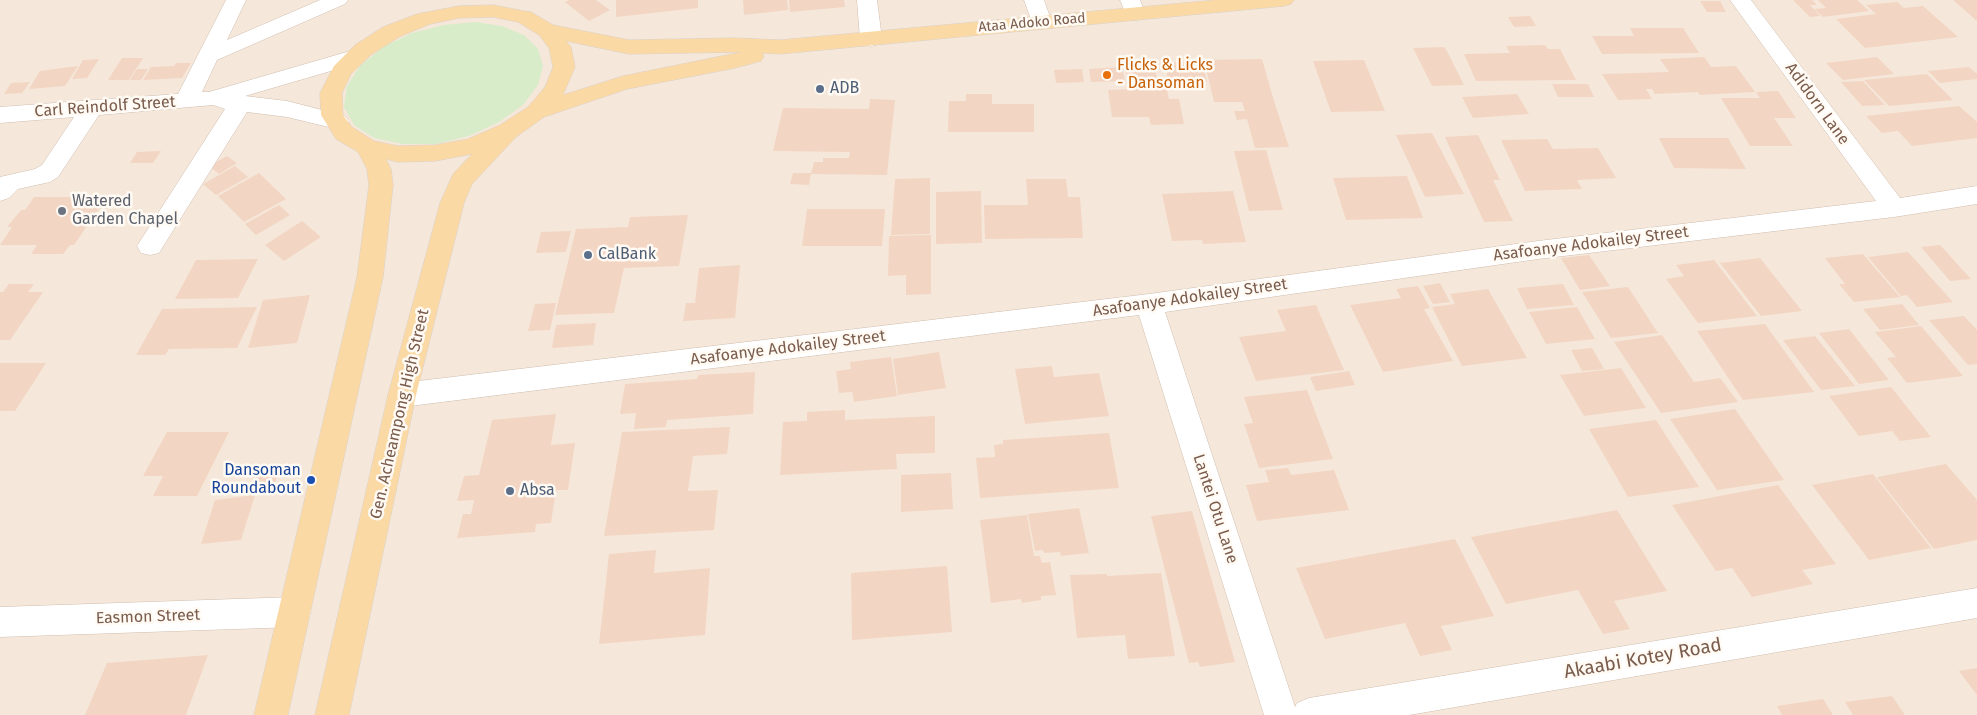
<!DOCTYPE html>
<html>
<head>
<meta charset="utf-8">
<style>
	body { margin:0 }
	canvas { display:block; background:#fdf6ec }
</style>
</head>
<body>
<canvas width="1977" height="715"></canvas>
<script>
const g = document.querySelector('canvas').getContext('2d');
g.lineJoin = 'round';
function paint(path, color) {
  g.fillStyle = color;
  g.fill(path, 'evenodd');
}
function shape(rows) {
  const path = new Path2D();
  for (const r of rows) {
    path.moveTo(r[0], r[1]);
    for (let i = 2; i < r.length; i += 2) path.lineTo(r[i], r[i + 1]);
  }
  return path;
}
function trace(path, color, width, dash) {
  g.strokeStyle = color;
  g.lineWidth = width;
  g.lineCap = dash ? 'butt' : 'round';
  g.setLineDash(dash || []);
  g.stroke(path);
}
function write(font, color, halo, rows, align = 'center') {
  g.font = font + ' "Fira Sans",sans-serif';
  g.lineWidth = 5;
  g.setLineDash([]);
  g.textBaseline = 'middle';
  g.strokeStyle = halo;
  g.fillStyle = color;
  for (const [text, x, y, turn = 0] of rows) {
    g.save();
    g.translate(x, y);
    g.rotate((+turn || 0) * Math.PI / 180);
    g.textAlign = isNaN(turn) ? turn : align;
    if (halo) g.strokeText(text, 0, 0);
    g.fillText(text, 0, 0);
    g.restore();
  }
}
paint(shape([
	[0,0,1977,0,1977,715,0,715]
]), '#f5e8da');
paint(shape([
	[475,22,502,26,524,35,538,49,543,66,538,85,523,105,499,122,469,136,436,144,403,144,374,138,354,125,344,107,347,86,360,66,383,47,412,33,444,25]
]), '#d8ecc9');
paint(shape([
	[569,0,596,0,610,10,589,21,565,2],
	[616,0,698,0,698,8,616,17],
	[743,0,787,0,788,10,744,15],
	[789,0,844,0,845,7,790,12],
	[1793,0,1812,0,1817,5,1810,5,1820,16,1810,17],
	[1818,0,1857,0,1869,11,1823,17,1814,9,1826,8],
	[1953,0,1977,0,1977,21],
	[1700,1,1720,1,1726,12,1707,12],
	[1897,2,1904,8,1923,6,1958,37,1865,48,1836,19,1876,14,1866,5],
	[1530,16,1536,26,1514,27,1508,17],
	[1630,28,1683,28,1699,53,1602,54,1592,36,1634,36],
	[1545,45,1548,49,1560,49,1576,80,1476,81,1464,54,1510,53,1506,46],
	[1444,47,1447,51,1464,85,1432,86,1413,48],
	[1704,57,1711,67,1736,66,1755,92,1700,95,1698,92,1655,94,1652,89,1646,89,1652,99,1618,100,1602,74,1669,72,1660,59],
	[1877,57,1894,74,1843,80,1826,63],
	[122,58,143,58,129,80,108,80],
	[99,59,87,78,72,79,83,60],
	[1262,59,1274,101,1289,147,1255,148,1247,119,1237,120,1234,111,1245,111,1242,102,1214,102,1204,60],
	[1364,60,1385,111,1331,112,1313,61],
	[1183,62,1185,70,1204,69,1207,82,1169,83,1164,63],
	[176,63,191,63,182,78,143,80,151,67,174,66],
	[78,66,65,86,29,89,40,71],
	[1154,66,1157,79,1128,80,1125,67],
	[1122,67,1125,81,1091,82,1089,69],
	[1969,67,1977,74,1977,79,1940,83,1928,71],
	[137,69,148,69,141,80,130,80],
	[1082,69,1084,82,1056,83,1054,70],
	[1927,74,1953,100,1889,106,1864,80],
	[1863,81,1885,105,1862,106,1841,82],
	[30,82,22,93,4,94,11,83],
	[1165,82,1169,99,1179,99,1184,124,1151,125,1149,117,1112,117,1108,90,1130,89,1129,83],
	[1552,84,1588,84,1594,97,1558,97],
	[1778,91,1796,118,1774,118,1793,146,1750,146,1721,98,1760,98,1756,92],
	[966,94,992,94,992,104,1034,104,1034,132,948,132,949,101,966,101],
	[1517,94,1529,114,1473,118,1462,97],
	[870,99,895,100,887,175,811,174,814,162,823,162,823,158,849,158,850,152,773,151,783,108,869,109],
	[1959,106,1977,122,1977,138,1912,146,1898,131,1882,133,1866,116],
	[1432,133,1464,194,1425,197,1396,135],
	[1478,135,1500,180,1493,180,1513,221,1484,222,1445,137],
	[1659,138,1728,138,1746,169,1674,168],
	[1547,139,1553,149,1598,148,1616,178,1577,180,1582,189,1525,191,1501,140],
	[1266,150,1283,210,1249,211,1234,151],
	[161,151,153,163,130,163,137,152],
	[227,156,237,163,219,174,209,166],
	[235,166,248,177,216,195,203,184],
	[259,173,286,199,244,222,218,196],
	[793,173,811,173,809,185,790,184],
	[1407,176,1423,218,1346,220,1333,178],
	[930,178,930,234,891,235,895,179],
	[1026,179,1066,179,1068,197,1080,197,1083,238,985,239,984,205,1028,205],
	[981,191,982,243,936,244,936,192],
	[1233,191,1246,242,1203,244,1202,240,1172,241,1162,194],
	[34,197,107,197,74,245,70,245,63,254,31,254,37,245,0,245,12,227,7,227,21,210,25,210],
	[279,205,290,215,256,235,245,224],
	[807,209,885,209,882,246,802,246],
	[688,215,679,266,624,268,614,313,555,315,576,229,628,227,630,217],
	[302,221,321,237,284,261,265,245],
	[571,231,566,252,536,253,541,232],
	[931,235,931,294,906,295,906,275,888,276,889,236],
	[1940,245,1971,279,1950,281,1921,247],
	[1908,252,1953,302,1917,307,1907,295,1901,296,1868,257],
	[1863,254,1900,297,1854,302,1839,284,1845,284,1825,258],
	[1589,255,1610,286,1580,290,1561,258],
	[1760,258,1802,311,1761,316,1720,263],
	[258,259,238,298,175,299,196,260],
	[1714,260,1757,316,1698,323,1666,279,1684,276,1676,265],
	[740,265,735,318,683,321,686,303,695,303,699,268],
	[1440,283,1450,302,1433,304,1423,286],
	[9,284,34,284,28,292,43,292,10,340,0,340,0,292,3,292],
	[1563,284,1574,305,1527,309,1517,288],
	[1418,286,1430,308,1424,309,1453,361,1383,372,1350,305,1401,298,1396,289],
	[1628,287,1658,333,1611,338,1582,292],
	[1488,289,1527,358,1462,366,1432,307,1455,304,1450,294],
	[310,295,297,343,248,348,263,300],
	[556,303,550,330,528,331,535,304],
	[1902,304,1919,325,1880,330,1863,309],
	[1316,305,1344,370,1256,381,1239,337,1286,331,1277,310],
	[257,307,237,348,169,349,165,355,136,355,162,309],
	[1577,307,1595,339,1546,344,1529,312],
	[1964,316,1977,330,1977,364,1968,365,1929,320],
	[596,323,593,345,552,348,556,325],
	[1765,324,1814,392,1743,400,1697,331],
	[1921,326,1963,376,1907,383,1887,358,1896,357,1875,332],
	[1849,329,1889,380,1859,384,1819,333],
	[1662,335,1694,382,1720,378,1738,402,1661,413,1614,342],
	[1815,336,1855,386,1821,390,1783,340],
	[1592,348,1604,369,1582,371,1571,350],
	[939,352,946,388,898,395,893,359],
	[891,357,897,396,854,402,852,392,839,393,836,371,851,369,850,362],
	[0,363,46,363,15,411,0,411],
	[1052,366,1054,377,1099,373,1109,416,1025,424,1015,369],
	[1621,368,1646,408,1584,416,1560,375],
	[1349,371,1355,385,1316,391,1310,377],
	[755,372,753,414,667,420,666,427,634,429,636,413,620,414,625,384,697,379,698,375],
	[1891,387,1931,437,1900,441,1892,431,1859,436,1829,396],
	[1307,390,1333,459,1259,468,1244,424,1253,423,1244,397],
	[1735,409,1784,480,1717,490,1670,419],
	[845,410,845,420,935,416,935,453,896,454,897,469,780,475,783,422,807,421,807,412],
	[556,414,551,445,575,443,568,490,556,490,551,523,536,524,535,532,457,538,463,514,471,514,474,500,457,501,464,476,479,475,492,420],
	[1656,420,1699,487,1628,497,1589,429],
	[730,427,727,454,693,456,688,491,718,490,714,530,604,536,622,432],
	[167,432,229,432,197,496,153,496,163,476,143,476],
	[1109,433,1119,488,980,498,976,458,995,457,994,445,1003,444,1003,440],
	[1946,464,1977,500,1977,540,1934,549,1877,477],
	[1288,468,1291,475,1334,470,1349,510,1257,521,1246,485,1269,482,1265,470],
	[951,473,953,509,901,512,901,475],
	[278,474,272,491,250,493,257,475],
	[1873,474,1931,548,1869,560,1812,485],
	[1778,485,1836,564,1802,570,1813,584,1752,597,1732,568,1716,571,1672,505],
	[255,495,241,540,201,544,215,500],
	[1079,508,1089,553,1061,556,1060,552,1044,553,1043,550,1035,551,1028,514],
	[1617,510,1667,591,1614,601,1630,629,1603,634,1578,590,1506,604,1471,537],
	[1192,511,1235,662,1200,667,1198,662,1189,663,1151,516],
	[1027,515,1034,556,1040,556,1042,563,1050,562,1056,595,1041,596,1041,600,1022,603,1021,599,991,603,980,520],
	[1455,539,1494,616,1441,626,1452,650,1420,656,1405,623,1325,639,1296,568],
	[656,550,654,573,710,568,705,635,599,644,609,554],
	[947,566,952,632,852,640,851,573],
	[1161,573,1175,656,1128,659,1125,635,1077,638,1070,575,1107,574,1107,576],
	[208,655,186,715,85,715,107,663],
	[1977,668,1977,695,1959,671],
	[1892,696,1905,715,1853,715,1845,702],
	[1823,699,1833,715,1782,715,1777,706]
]), '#f3d5c3');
const minor = shape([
	[226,0,246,0,227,40,320,0,348,0,345,4,217,60,202,92,209,92,357,49,365,51,368,56,365,61,245,96,287,101,345,116,349,121,345,126,337,129,287,117,247,112,159,253,150,255,141,253,137,246,225,109,213,105,99,115,58,177,50,182,18,189,9,198,0,201,0,177,35,169,42,165,74,117,0,123,0,107,178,94,226,0],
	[857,0,877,0,882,39,879,44,871,46,863,44,860,39,857,0],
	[1024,0,1044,0,1052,23,1048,28,1041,29,1034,28,1024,0],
	[1120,0,1140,0,1145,14,1142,19,1135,20,1128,19,1120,0],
	[1730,0,1751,0,1900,198,1977,186,1977,204,1894,217,1538,259,1165,312,1295,707,1297,703,1309,698,1977,588,1977,618,1409,715,1264,715,1139,315,402,407,392,403,388,395,392,387,402,383,1149,294,1538,241,1876,201,1730,0],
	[295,597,306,601,311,612,306,623,295,627,0,637,0,607,295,597]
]);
const major = shape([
	[1216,0,1294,0,1291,4,1284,6,780,54,762,53,764,56,761,61,735,68,627,89,544,117,516,137,472,184,464,203,416,395,349,715,315,715,388,395,440,203,453,174,472,154,435,161,398,162,386,159,391,169,393,185,383,277,288,715,254,715,357,277,369,185,367,169,358,152,336,139,321,115,320,93,334,66,355,45,383,27,417,14,459,6,493,5,524,11,531,12,553,25,629,40,734,38,780,40,1216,0],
	[493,17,518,22,539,35,549,48,553,67,545,87,528,107,500,125,468,139,435,145,398,146,374,141,352,127,343,115,342,93,351,74,371,55,399,37,430,24,459,18,493,17],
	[566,41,629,54,742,52,623,76,563,95,575,67,571,47,566,41]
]);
trace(minor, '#d1beb0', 1);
trace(major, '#dad1cd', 1);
paint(minor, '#fff');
paint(major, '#fbd9a5');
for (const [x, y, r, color] of [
	[1107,75,5,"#e8710a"],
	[820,89,5,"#5c6f8a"],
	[62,211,5,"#6b7280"],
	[588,255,5,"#5c6f8a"],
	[311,480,5,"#1a4fb4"],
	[510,491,5,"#5c6f8a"]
]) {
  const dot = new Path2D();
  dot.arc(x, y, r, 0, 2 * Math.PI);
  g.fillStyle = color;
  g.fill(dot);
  trace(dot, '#fffaf3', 2);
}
write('14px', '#7a5c4d', '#fffaf3', [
	["Ataa Adoko Road",1032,23,-5]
]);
write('16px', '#c56008', '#fffaf3', [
	["Flicks & Licks",1117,66],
	["- Dansoman",1117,84]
], 'left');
write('16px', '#4e5e75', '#fffaf3', [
	["ADB",830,89],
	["CalBank",598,255],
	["Absa",520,491]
], 'left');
write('16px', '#7a5c4d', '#fffaf3', [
	["Adidorn Lane",1817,104,54],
	["Carl Reindolf Street",105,107,-4],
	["Asafoanye Adokailey Street",1591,244,-7],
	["Asafoanye Adokailey Street",1190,298,-8],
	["Asafoanye Adokailey Street",788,348,-7],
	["Gen. Acheampong High Street",400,414,-77],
	["Lantei Otu Lane",1215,509,72],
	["Easmon Street",148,617,-2]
]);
write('16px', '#5b616d', '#fffaf3', [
	["Watered",72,202],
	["Garden Chapel",72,220]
], 'left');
write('16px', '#164399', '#fffaf3', [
	["Dansoman",301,471],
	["Roundabout",301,489]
], 'right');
write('19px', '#7a5c4d', '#fffaf3', [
	["Akaabi Kotey Road",1643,659,-10]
]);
</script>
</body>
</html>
